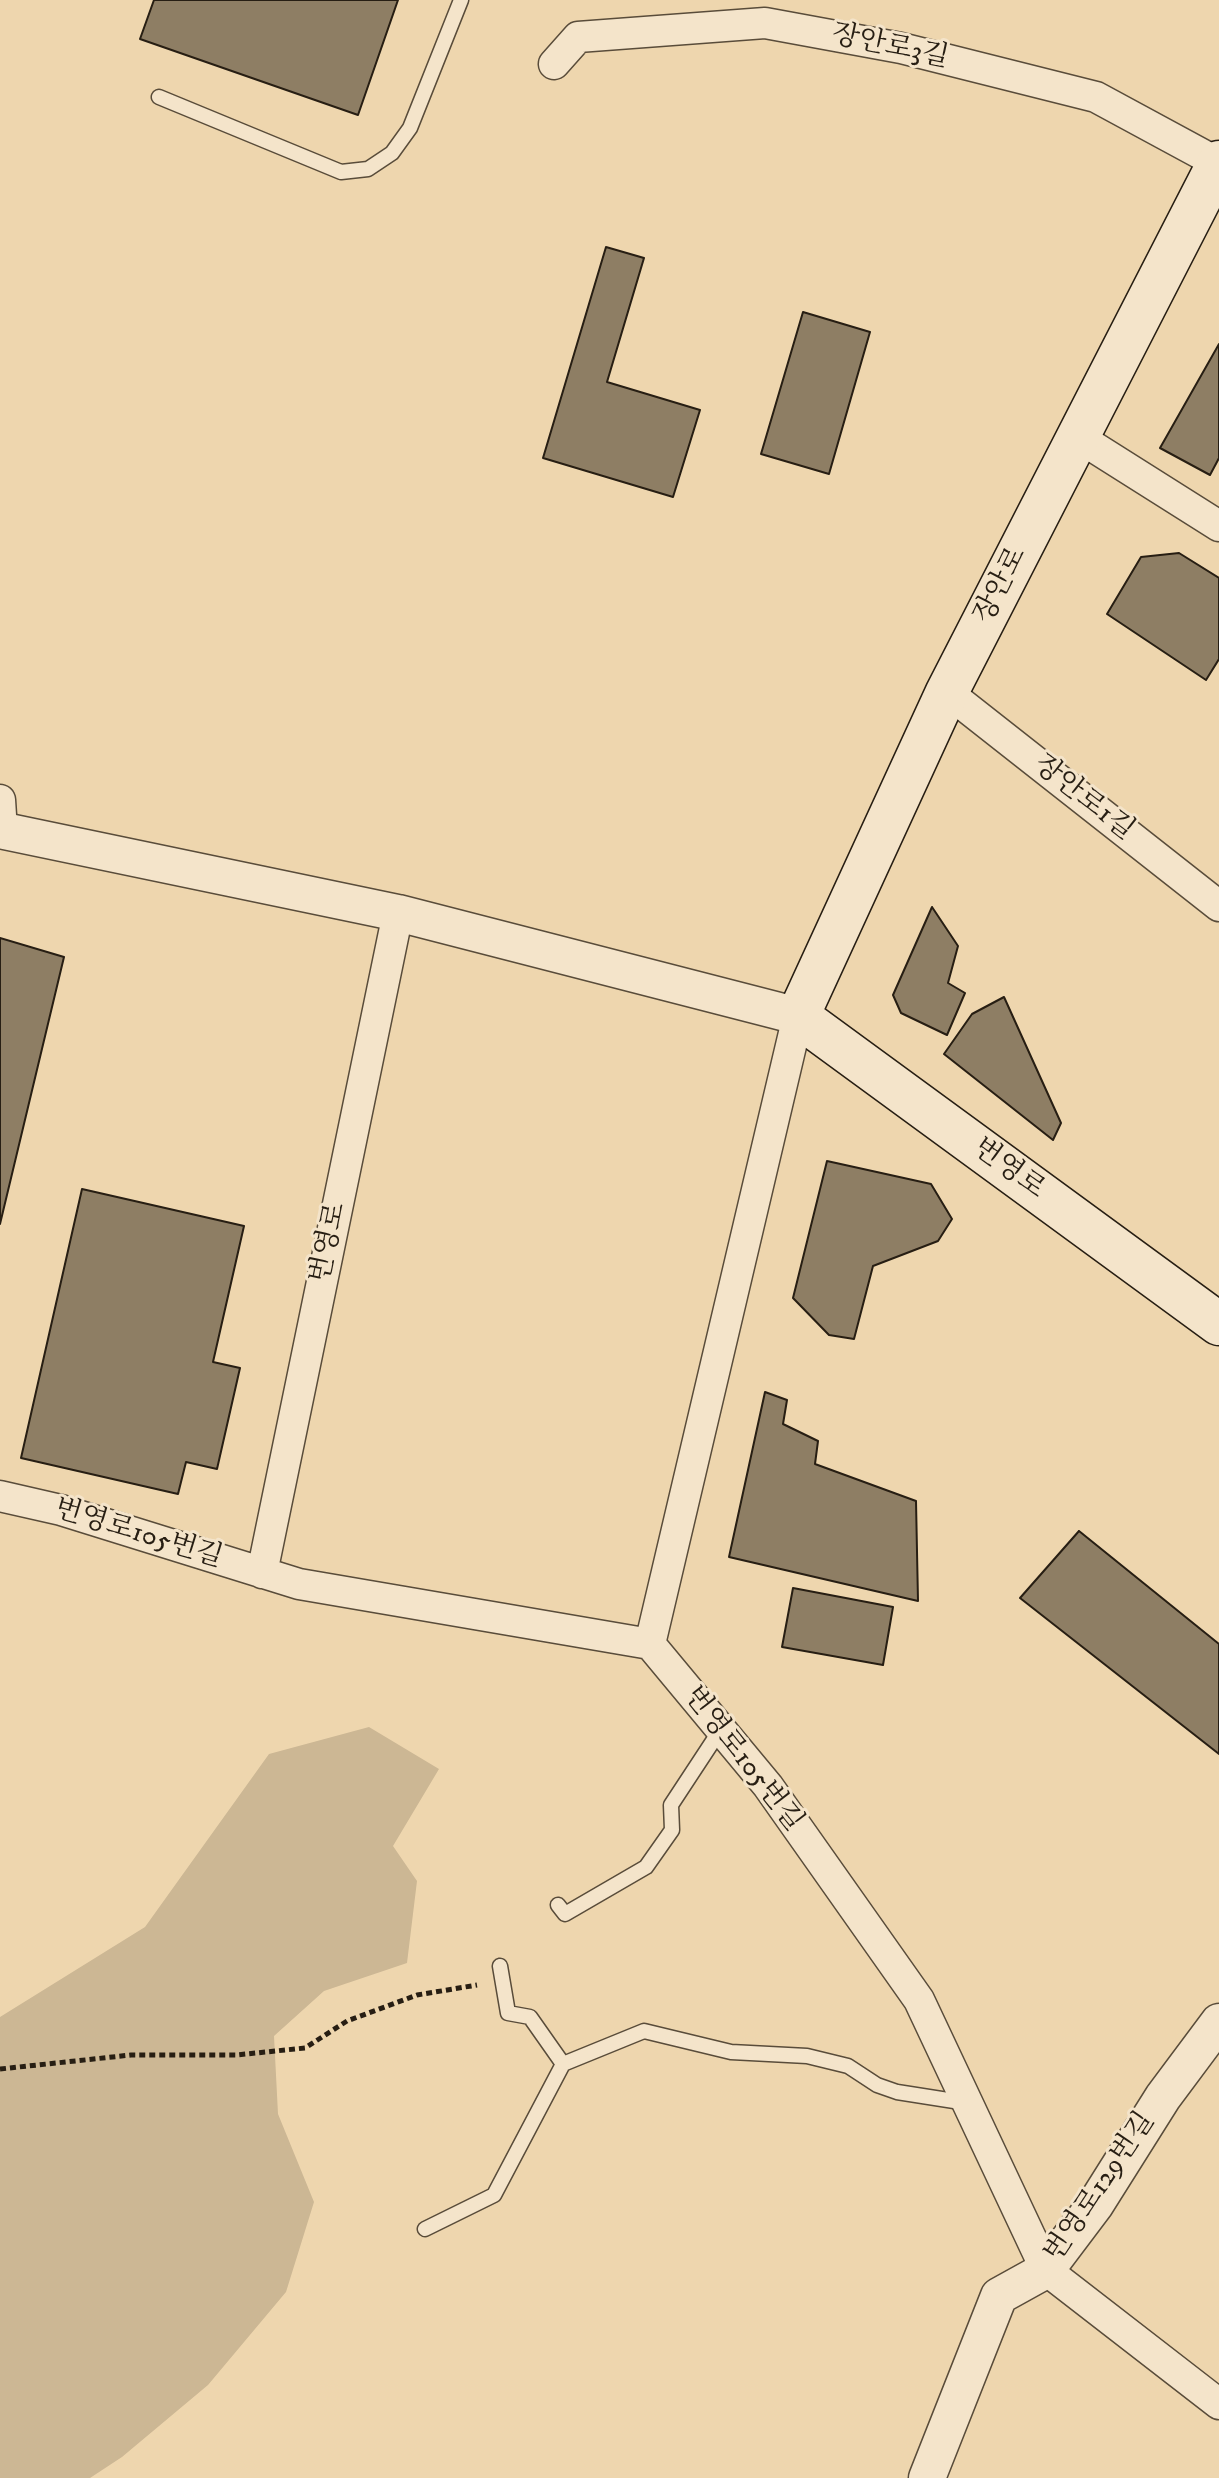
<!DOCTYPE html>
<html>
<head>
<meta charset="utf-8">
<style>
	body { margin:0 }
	canvas { display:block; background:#eed6ae }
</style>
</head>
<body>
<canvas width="1219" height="2478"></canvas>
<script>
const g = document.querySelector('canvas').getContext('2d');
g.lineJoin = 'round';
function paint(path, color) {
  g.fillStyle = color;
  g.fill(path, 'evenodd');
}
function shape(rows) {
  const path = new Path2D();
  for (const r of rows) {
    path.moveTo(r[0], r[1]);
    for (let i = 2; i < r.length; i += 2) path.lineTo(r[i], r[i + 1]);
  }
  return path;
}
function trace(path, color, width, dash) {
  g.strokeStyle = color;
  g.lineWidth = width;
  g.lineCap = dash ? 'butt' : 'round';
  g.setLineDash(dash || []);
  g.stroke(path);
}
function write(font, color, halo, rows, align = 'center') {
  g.font = font + ' "IM FELL DW Pica","Noto Serif KR",serif';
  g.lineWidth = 6;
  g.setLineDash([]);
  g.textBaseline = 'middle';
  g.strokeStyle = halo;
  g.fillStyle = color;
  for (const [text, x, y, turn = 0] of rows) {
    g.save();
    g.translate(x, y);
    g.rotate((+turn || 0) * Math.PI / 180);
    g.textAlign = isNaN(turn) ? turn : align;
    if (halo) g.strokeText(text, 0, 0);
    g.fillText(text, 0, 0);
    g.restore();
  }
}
paint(shape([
	[369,1727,439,1769,393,1846,417,1881,407,1963,324,1991,274,2036,278,2114,314,2202,286,2292,208,2385,122,2457,90,2478,0,2478,0,2017,145,1927,269,1754]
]), '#ccb794');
const building = shape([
	[154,0,398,0,358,115,140,39,154,0],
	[606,247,644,258,607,382,700,410,673,497,543,458,606,247],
	[803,312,870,332,829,474,761,454,803,312],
	[1219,344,1219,458,1210,475,1160,448,1219,344],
	[1179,553,1219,578,1219,659,1206,680,1107,614,1141,557,1179,553],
	[932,907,958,946,948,983,965,993,947,1035,901,1013,893,995,932,907],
	[0,938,64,957,0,1224,0,938],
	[1004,997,1061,1123,1053,1140,944,1054,972,1014,1004,997],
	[827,1161,931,1184,952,1219,938,1241,873,1266,854,1339,829,1335,793,1298,827,1161],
	[82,1189,244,1226,213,1362,240,1368,217,1469,186,1462,178,1494,21,1458,82,1189],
	[765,1392,787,1400,783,1424,818,1441,815,1464,916,1501,918,1601,729,1557,765,1392],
	[1079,1531,1219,1644,1219,1754,1020,1598,1079,1531],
	[793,1588,893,1607,883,1665,782,1647,793,1588]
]);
paint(building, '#8e7e64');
trace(building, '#271e13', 2);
const service = shape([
	[159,97,341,172,368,169,392,153,410,128,461,0],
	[558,1905,565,1914,646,1867,672,1830,671,1805,717,1735,723,1741],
	[500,1966,508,2013,530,2017,563,2064],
	[425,2229,494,2195,563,2064,644,2031,731,2052,807,2056,848,2066,877,2085,897,2092,967,2103]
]);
const minor = shape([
	[554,64,578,37,765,23,901,48,1096,97,1218,163],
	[1078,437,1219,526],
	[947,692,1219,906],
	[0,800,2,831],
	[0,1496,61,1510,299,1584,650,1644,768,1786,919,2000,1046,2270,1219,2404],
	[262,1573,398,913],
	[650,1644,798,1016]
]);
const tertiary = shape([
	[0,830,398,913,798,1016],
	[927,2478,999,2296,1046,2270,1095,2205,1163,2097,1219,2022]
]);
const secondary = shape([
	[1219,162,947,692,798,1016,1219,1324]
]);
trace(service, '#594c3a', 17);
trace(minor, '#594c3a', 33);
trace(tertiary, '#594c3a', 39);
trace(secondary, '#271e13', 45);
trace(shape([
	[0,2069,131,2055,236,2055,305,2048,347,2021,417,1995,477,1985]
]), '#271e13', 5, [6, 4]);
trace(service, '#f4e4ca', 14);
trace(minor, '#f4e4ca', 30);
trace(tertiary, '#f4e4ca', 36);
trace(secondary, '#f4e4ca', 42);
write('28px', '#271e13', '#f4e4ca', [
	["장안로3길",890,48,12],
	["장안로",1002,586,-63],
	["장안로1길",1083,799,38],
	["번영로",1008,1170,36],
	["번영로",330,1243,-78],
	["번영로105번길",138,1535,17],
	["번영로105번길",742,1760,52],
	["번영로129번길",1101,2188,-56]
]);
</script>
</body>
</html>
